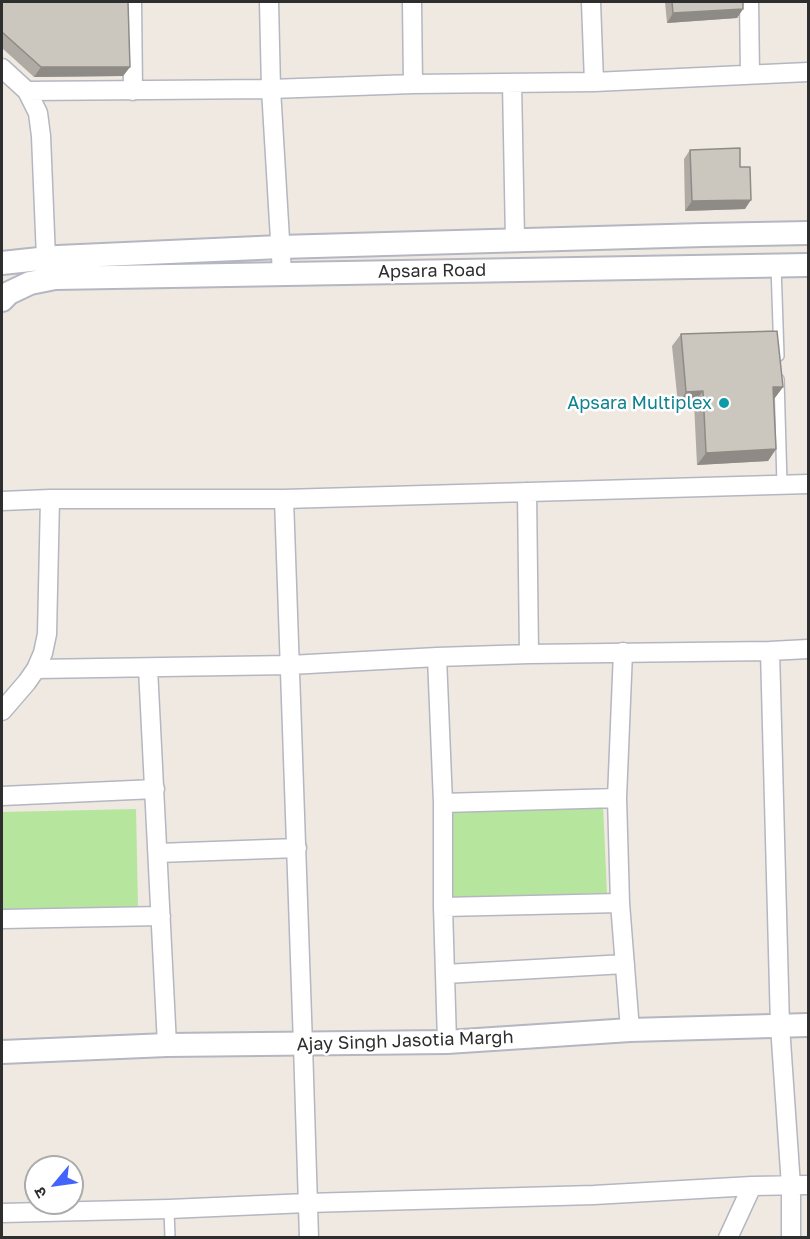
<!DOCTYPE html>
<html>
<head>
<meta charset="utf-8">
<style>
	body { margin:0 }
	#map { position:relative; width:810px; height:1239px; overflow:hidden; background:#efe9e1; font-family:"Golos Text","Noto Sans Devanagari",sans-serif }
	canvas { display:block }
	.frame { position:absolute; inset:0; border:3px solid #2e2e2e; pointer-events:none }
	.north { position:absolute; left:24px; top:1155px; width:60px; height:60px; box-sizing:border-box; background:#fff; border:2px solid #ababab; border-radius:50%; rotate:241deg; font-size:16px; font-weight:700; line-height:24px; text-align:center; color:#2e2e2e }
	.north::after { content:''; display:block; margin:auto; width:21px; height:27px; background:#4264fb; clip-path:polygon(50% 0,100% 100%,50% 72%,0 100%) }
</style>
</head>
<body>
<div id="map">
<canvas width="810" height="1239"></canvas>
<div class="frame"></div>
<div class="north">उ</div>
</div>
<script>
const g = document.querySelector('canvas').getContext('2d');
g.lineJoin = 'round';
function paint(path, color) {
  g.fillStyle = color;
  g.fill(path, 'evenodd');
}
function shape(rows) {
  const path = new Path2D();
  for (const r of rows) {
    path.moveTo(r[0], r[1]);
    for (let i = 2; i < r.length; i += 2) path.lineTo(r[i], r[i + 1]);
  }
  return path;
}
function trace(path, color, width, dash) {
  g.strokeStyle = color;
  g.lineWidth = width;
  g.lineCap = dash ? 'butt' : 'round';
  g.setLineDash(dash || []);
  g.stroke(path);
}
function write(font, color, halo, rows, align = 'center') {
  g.font = font + ' "Golos Text",sans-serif';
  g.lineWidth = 5;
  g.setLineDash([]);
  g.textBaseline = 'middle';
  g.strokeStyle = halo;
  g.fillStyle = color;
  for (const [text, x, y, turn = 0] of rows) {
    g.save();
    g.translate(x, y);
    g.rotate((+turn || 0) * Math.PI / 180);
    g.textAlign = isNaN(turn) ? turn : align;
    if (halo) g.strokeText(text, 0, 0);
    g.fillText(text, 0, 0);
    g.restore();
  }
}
paint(shape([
	[603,805,607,893,453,898,450,809],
	[136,809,138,907,2,910,2,812]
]), '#b6e59e');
const service = shape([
	[776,265,779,356],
	[779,379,782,484],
	[169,1209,170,1238]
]);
const minor = shape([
	[132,2,133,91],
	[269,2,271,89,282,273],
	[412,2,413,84],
	[591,2,594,82],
	[749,2,750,74],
	[2,68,27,91,38,113,41,136,46,258],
	[512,83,515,240],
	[27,91,271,89,413,84,594,82,808,72],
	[527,492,529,654],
	[284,499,303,1045,309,1238],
	[2,501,50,499,284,499,808,484],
	[623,652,617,798,620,903,630,1030],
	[437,657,443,803,443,907,447,1042],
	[148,668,167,1045],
	[36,669,290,665,437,657,529,654,770,651],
	[2,711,27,682,36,669,43,653,47,634,50,499],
	[2,796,155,789],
	[443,803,617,798],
	[158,853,297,848],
	[443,907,620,903],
	[2,919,161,916],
	[445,974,625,964],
	[2,1213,169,1209,307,1203,594,1195,752,1186,808,1185],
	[728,1238,752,1186],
	[791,1238,791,1186,780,1026,770,651,808,649]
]);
const tertiary = shape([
	[2,263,58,257,280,247,703,235,808,233],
	[2,300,9,293,30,283,55,278,808,265],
	[2,1052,167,1045,447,1042,630,1030,808,1025]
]);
trace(service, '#b4b7c1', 12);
trace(minor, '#b4b7c1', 21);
trace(tertiary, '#b4b7c1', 26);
trace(service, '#fff', 9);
trace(minor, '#fff', 18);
trace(tertiary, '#fff', 22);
paint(shape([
	[2,2,130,67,123,76,34,77,2,48],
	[665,2,743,2,743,9,737,18,667,23],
	[690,150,740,167,745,209,685,211,684,159],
	[681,334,783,387,774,399,776,449,768,461,697,465,694,403,678,404,672,346]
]), '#afaba4');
paint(shape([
	[743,9,737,18,667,23,673,13],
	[41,67,130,67,123,76,34,77],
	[751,200,745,209,685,211,692,201],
	[773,387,783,387,774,399],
	[703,391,694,403,678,404,686,392],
	[776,449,768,461,697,465,706,453]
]), '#8e8b86');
const building = shape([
	[2,2,128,2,130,67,41,67,2,32,2,2],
	[672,2,743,2,743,9,673,13,672,2],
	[740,148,740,167,750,167,751,200,692,201,690,150,740,148],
	[777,331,783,387,773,387,776,449,706,453,703,391,686,392,681,334,777,331]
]);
paint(building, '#cbc7bf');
trace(building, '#8e8b86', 1.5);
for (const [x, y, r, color] of [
	[724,403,6,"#0f9aa8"]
]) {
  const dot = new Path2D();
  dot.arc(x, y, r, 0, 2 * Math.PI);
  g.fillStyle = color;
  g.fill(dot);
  trace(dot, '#fff', 2);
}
write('18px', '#2e2e2e', '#fff', [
	["Apsara Road",432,271,-1],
	["Ajay Singh Jasotia Margh",405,1041,-2]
]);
write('18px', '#0d838f', '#fff', [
	["Apsara Multiplex",712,403]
], 'right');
</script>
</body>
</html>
